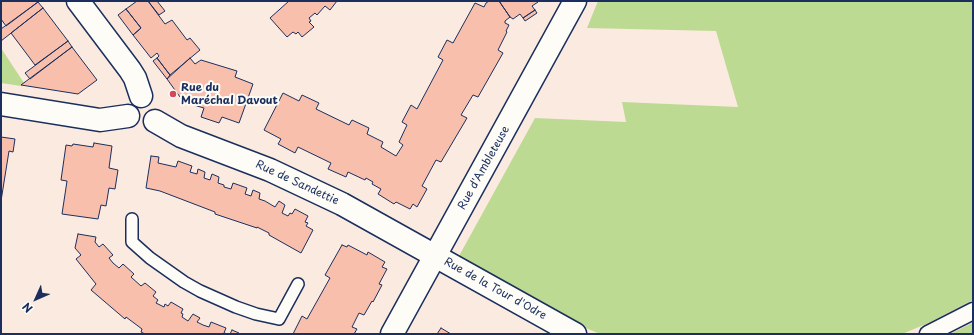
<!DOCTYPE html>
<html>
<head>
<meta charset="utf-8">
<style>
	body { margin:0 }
	#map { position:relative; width:974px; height:335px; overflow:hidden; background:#fbeae0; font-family:"Playpen Sans",sans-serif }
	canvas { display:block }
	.frame { position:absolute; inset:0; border:2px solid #1b2f5e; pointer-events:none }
	.north { position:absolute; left:16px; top:279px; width:40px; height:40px; -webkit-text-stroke:3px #fdfcf7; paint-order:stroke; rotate:225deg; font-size:11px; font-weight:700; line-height:16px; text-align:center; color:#1b2f5e }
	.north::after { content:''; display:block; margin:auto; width:14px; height:18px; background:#1b2f5e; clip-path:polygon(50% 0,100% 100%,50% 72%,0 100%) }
</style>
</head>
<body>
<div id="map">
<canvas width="974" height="335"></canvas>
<div class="frame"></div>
<div class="north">N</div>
</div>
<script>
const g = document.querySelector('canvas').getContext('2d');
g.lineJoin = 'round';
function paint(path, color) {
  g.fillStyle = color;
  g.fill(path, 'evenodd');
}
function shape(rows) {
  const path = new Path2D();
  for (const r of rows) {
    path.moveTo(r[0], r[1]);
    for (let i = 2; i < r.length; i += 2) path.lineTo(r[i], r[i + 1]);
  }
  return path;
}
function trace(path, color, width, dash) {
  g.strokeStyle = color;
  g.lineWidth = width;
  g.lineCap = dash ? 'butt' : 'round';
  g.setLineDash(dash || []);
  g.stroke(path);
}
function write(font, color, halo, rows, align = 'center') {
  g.font = font + ' "Playpen Sans",sans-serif';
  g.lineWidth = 4;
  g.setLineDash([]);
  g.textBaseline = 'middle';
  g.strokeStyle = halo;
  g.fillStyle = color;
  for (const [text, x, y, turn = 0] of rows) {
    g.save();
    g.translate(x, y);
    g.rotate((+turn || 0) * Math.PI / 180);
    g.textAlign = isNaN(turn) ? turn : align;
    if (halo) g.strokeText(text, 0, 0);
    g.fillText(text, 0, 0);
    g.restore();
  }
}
paint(shape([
	[598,1,973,1,973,300,926,324,902,334,600,334,574,323,459,256,535,118,626,122,622,102,738,107,716,31,587,28],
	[1,48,24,83,21,86,1,83],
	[972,323,973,334,950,334]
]), '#bdda92');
const building = shape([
	[1,1,37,1,38,2,6,26,1,19,1,1],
	[137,1,148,1,165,24,172,20,187,40,190,38,200,50,170,75,157,58,159,56,157,53,151,58,133,35,141,28,126,9,137,1],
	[148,1,157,1,165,11,159,15,148,1],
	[289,1,337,1,330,10,325,6,317,15,315,13,309,18,311,21,309,22,314,27,302,37,298,32,296,34,293,32,287,37,270,18,289,1],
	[489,1,499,1,510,17,505,21,505,23,509,25,506,31,507,32,498,50,503,53,478,97,473,95,461,115,467,118,441,162,436,160,422,186,427,189,417,207,413,204,410,209,396,202,394,204,378,194,381,189,372,184,373,182,366,178,365,180,348,172,346,177,328,169,331,163,298,147,295,153,278,144,281,139,264,130,283,93,299,101,302,95,319,103,316,109,349,125,352,120,369,128,367,134,383,142,381,147,396,156,403,145,399,142,407,125,402,122,411,105,417,109,443,60,438,57,447,40,453,43,475,3,484,7,486,3,489,1],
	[499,1,537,1,538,2,532,6,535,10,523,18,520,14,513,19,510,17,499,1],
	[38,2,43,8,1,41,1,29,38,2],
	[43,8,68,41,35,65,11,33,43,8],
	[126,9,141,28,133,35,118,15,126,9],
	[535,10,537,13,525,21,523,18,535,10],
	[68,41,72,47,30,79,25,73,68,41],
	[72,47,97,80,78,94,21,85,72,47],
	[157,58,170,75,167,79,153,61,157,58],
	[190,58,195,64,201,60,237,71,235,77,253,84,239,123,222,117,219,123,201,117,204,108,190,104,183,95,180,97,167,79,190,58],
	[1,137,15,139,13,152,9,151,1,201,1,137],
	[94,143,112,146,109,168,118,170,115,189,109,188,106,206,101,205,98,219,62,214,67,181,61,180,66,145,72,146,73,144,93,147,94,143],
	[151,156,159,157,158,163,176,167,178,161,192,166,190,172,197,174,198,169,205,172,204,178,210,180,212,174,219,177,218,183,224,185,224,187,231,189,233,183,247,188,245,194,251,196,253,190,260,193,259,199,265,201,275,207,279,201,285,205,282,213,288,216,290,213,292,214,295,209,308,216,305,222,308,223,306,226,313,230,301,253,269,235,269,233,257,227,257,228,215,214,215,212,160,191,146,188,151,156],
	[78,234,96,237,95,242,99,247,103,244,113,255,109,258,113,263,119,268,123,264,134,274,131,277,141,286,145,283,156,292,153,296,158,300,156,303,164,307,165,304,168,306,171,302,183,309,181,313,183,314,182,317,188,321,193,314,200,318,197,322,203,325,209,327,211,322,226,328,224,333,228,334,145,334,141,332,142,329,126,317,125,319,91,290,96,284,76,259,81,255,75,248,78,234],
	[342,245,347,247,348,245,367,255,368,252,385,262,382,267,387,269,379,284,382,285,373,302,372,301,364,315,359,313,352,327,357,329,354,334,293,334,302,316,307,319,330,278,325,275,342,245],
	[441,328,451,334,437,334,441,328],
	[232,330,239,333,239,334,230,334,232,330]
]);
paint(building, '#f7bfac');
trace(building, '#1b2f5e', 1);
const service = shape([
	[132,219,132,242,150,258,184,282,200,291,236,307,256,314,279,319,298,284]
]);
const pedestrian = shape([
	[928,334,973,311]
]);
const minor = shape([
	[78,1,130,70,135,78,141,96],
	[1,104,100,120,128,116],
	[155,121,181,136,270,170,342,204,575,334]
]);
const tertiary = shape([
	[392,334,575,1]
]);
trace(service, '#1b2f5e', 14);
trace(pedestrian, '#1b2f5e', 19);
trace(minor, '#1b2f5e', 25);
trace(tertiary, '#1b2f5e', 25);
trace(service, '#fdfcf7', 11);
trace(pedestrian, '#fdfcf7', 16);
trace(minor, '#fdfcf7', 22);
trace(tertiary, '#fdfcf7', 22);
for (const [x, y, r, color] of [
	[173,94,4,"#d1495b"]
]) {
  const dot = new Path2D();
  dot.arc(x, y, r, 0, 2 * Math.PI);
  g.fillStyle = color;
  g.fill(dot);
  trace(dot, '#fdfcf7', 1.5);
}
write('bold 11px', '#1b2f5e', '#fdfcf7', [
	["Rue du",181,88],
	["Maréchal Davout",181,101]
], 'left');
write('11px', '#1b2f5e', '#fdfcf7', [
	["Rue d'Ambleteuse",484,168,-61],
	["Rue de Sandettie",297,183,25],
	["Rue de la Tour d'Odre",495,289,29]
]);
</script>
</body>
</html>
